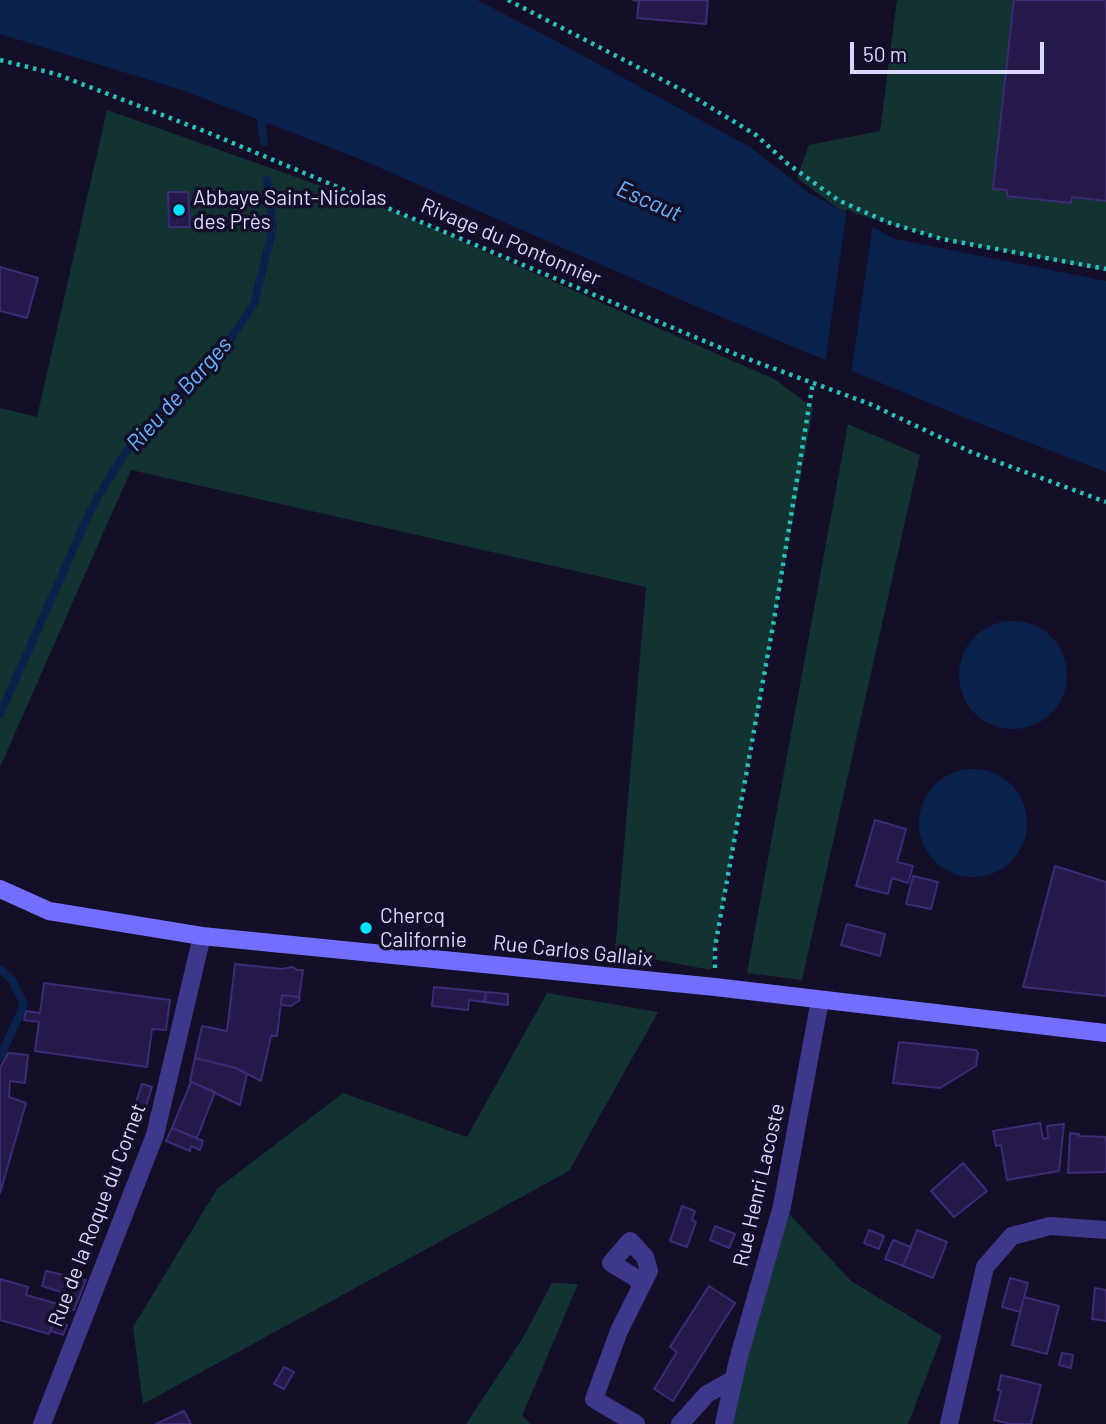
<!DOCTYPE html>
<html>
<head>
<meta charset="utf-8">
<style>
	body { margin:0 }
	#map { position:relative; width:1106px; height:1424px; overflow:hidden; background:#140f29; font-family:Barlow,sans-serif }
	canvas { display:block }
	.scale { position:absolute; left:850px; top:42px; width:194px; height:32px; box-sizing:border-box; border:4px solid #dcd7ff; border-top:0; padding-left:9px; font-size:21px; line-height:24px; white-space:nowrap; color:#dcd7ff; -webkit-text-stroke:5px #140f29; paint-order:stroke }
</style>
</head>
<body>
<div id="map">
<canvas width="1106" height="1424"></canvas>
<div class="scale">50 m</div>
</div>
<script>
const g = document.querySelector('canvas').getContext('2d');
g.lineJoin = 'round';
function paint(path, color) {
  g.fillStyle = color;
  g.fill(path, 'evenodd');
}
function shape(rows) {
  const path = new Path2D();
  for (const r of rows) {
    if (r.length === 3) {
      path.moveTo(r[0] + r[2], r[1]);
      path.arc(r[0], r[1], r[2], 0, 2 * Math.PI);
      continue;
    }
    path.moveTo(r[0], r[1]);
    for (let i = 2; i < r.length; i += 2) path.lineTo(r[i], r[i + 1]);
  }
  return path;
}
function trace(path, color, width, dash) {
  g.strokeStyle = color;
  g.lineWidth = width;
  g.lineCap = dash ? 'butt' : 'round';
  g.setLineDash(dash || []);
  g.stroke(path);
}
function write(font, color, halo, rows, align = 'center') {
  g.font = font + ' Barlow,sans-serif';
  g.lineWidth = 7;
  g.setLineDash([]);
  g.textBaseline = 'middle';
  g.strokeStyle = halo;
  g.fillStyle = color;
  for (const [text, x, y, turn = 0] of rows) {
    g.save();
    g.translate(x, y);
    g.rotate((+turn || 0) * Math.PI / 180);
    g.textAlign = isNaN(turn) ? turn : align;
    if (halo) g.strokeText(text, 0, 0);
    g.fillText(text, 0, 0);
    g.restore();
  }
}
paint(shape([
	[897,0,1106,0,1106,271,943,239,839,209,797,178,809,145,880,131],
	[107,110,403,215,776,380,813,408,711,970,615,952,646,587,131,470,0,767,0,408,37,417],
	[848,424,920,455,802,980,747,973],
	[547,993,658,1012,569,1171,143,1404,133,1327,217,1189,343,1093,467,1137],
	[782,1206,851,1281,942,1336,908,1424,724,1424],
	[552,1283,578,1284,522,1416,531,1424,466,1424,524,1336]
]), '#123332');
paint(shape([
	[0,0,477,0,556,41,750,147,809,193,895,239,1106,281,1106,472,968,419,700,308,360,159,185,91,0,34],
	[1013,675,54],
	[973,823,54]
]), '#0a214c');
paint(shape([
	[847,209,873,223,851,375,825,363]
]), '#140f29');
trace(shape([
	[261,121,264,142],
	[0,714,93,505,121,459,143,430,176,395,217,358,254,304,273,228,267,180],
	[0,969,12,980,24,1005,0,1057]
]), '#0a214c', 8);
const building = shape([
	[633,0,708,0,706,24,637,18,639,1,633,0],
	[1014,0,1106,0,1106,201,1072,197,1071,203,1007,196,1007,190,993,189,1014,0],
	[168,192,188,192,190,227,169,227,168,192],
	[0,267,38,278,27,318,0,311,0,267],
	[875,820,906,829,897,862,913,866,908,883,892,878,888,894,856,886,875,820],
	[1055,866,1106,882,1106,996,1023,987,1055,866],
	[913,876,938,882,931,909,906,904,913,876],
	[847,924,885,934,880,956,841,945,847,924],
	[235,964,282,969,293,967,297,970,303,970,299,997,282,995,277,1036,271,1036,261,1081,236,1068,195,1058,202,1026,227,1031,235,964],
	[44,983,170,1000,166,1030,152,1029,147,1067,35,1051,39,1022,24,1020,26,1011,40,1013,44,983],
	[434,987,486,992,485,1002,469,1000,468,1010,432,1006,434,987],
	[486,992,508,994,508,1005,484,1002,486,992],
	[282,995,299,997,300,1000,291,1006,281,1005,282,995],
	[899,1042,976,1050,978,1053,976,1066,940,1088,893,1083,899,1042],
	[8,1053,28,1055,25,1083,10,1081,9,1097,26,1103,0,1193,0,1068,8,1053],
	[195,1058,236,1068,247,1074,240,1105,190,1081,195,1058],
	[191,1082,215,1092,197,1138,172,1128,191,1082],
	[142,1084,152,1087,145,1109,135,1105,142,1084],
	[1040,1123,1043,1139,1048,1138,1047,1126,1064,1124,1059,1171,1007,1180,1001,1145,996,1146,993,1131,1040,1123],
	[172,1128,203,1141,200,1150,191,1146,190,1151,166,1141,172,1128],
	[1070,1133,1079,1134,1079,1136,1106,1137,1106,1172,1068,1173,1070,1133],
	[963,1163,987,1191,954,1217,931,1191,963,1163],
	[682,1206,695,1211,692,1220,696,1222,687,1247,670,1241,682,1206],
	[715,1226,735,1234,729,1248,710,1240,715,1226],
	[869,1230,884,1236,879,1249,864,1243,869,1230],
	[917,1230,947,1242,933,1278,903,1266,917,1230],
	[893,1240,911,1247,903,1266,885,1259,893,1240],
	[46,1271,86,1280,74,1310,58,1305,61,1292,42,1286,46,1271],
	[1010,1278,1028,1283,1020,1312,1002,1307,1010,1278],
	[0,1279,28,1287,26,1295,58,1304,49,1334,0,1320,0,1279],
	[709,1286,735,1303,673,1401,654,1389,677,1352,670,1347,709,1286],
	[1095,1288,1106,1290,1106,1321,1092,1319,1095,1288],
	[1024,1297,1059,1306,1047,1354,1012,1345,1024,1297],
	[54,1320,67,1325,63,1335,51,1331,54,1320],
	[1062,1353,1073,1355,1071,1368,1059,1365,1062,1353],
	[284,1367,294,1372,284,1389,274,1384,284,1367],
	[1001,1375,1041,1385,1031,1424,1011,1424,994,1420,1001,1391,998,1390,1001,1375],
	[184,1411,191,1424,156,1424,184,1411]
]);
paint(building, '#251a4a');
trace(building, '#3c2b77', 2);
trace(shape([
	[508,0,682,90,756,135,788,164,838,200,887,222,942,239,1106,269],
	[0,60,56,74,209,133,740,356,870,404,971,452,1106,502],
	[715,968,715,947,774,620,813,382]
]), '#2bbfb9', 4.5, [3.5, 5]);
trace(shape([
	[42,1424,155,1135,202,936],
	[636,1424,594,1399,619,1331,649,1271,645,1257,630,1241,611,1263,636,1278,641,1285],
	[680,1424,707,1394,734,1379],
	[724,1424,738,1360,782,1206,820,1000],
	[949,1424,985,1267,1012,1236,1050,1226,1106,1230]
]), '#3d3889', 18);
trace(shape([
	[0,889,49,911,202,936,715,987,1106,1033]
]), '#746eff', 18);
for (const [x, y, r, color] of [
	[179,210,7,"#03e1ff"],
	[366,928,7,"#03e1ff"]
]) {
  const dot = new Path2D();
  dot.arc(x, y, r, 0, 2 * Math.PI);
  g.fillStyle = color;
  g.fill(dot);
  trace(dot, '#140f29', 2.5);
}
write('21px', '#dcd7ff', '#140f29', [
	["Abbaye Saint-Nicolas",193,198],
	["des Près",193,222],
	["Chercq",380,916],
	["Californie",380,940]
], 'left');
write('21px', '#dcd7ff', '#140f29', [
	["Rivage du Pontonnier",511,242,23],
	["Rue Carlos Gallaix",573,951,6],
	["Rue Henri Lacoste",759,1185,-77],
	["Rue de la Roque du Cornet",97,1215,-69]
]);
write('italic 23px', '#65b5ff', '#140f29', [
	["Escaut",649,201,24],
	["Rieu de Barges",179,394,-48]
]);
</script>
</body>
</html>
